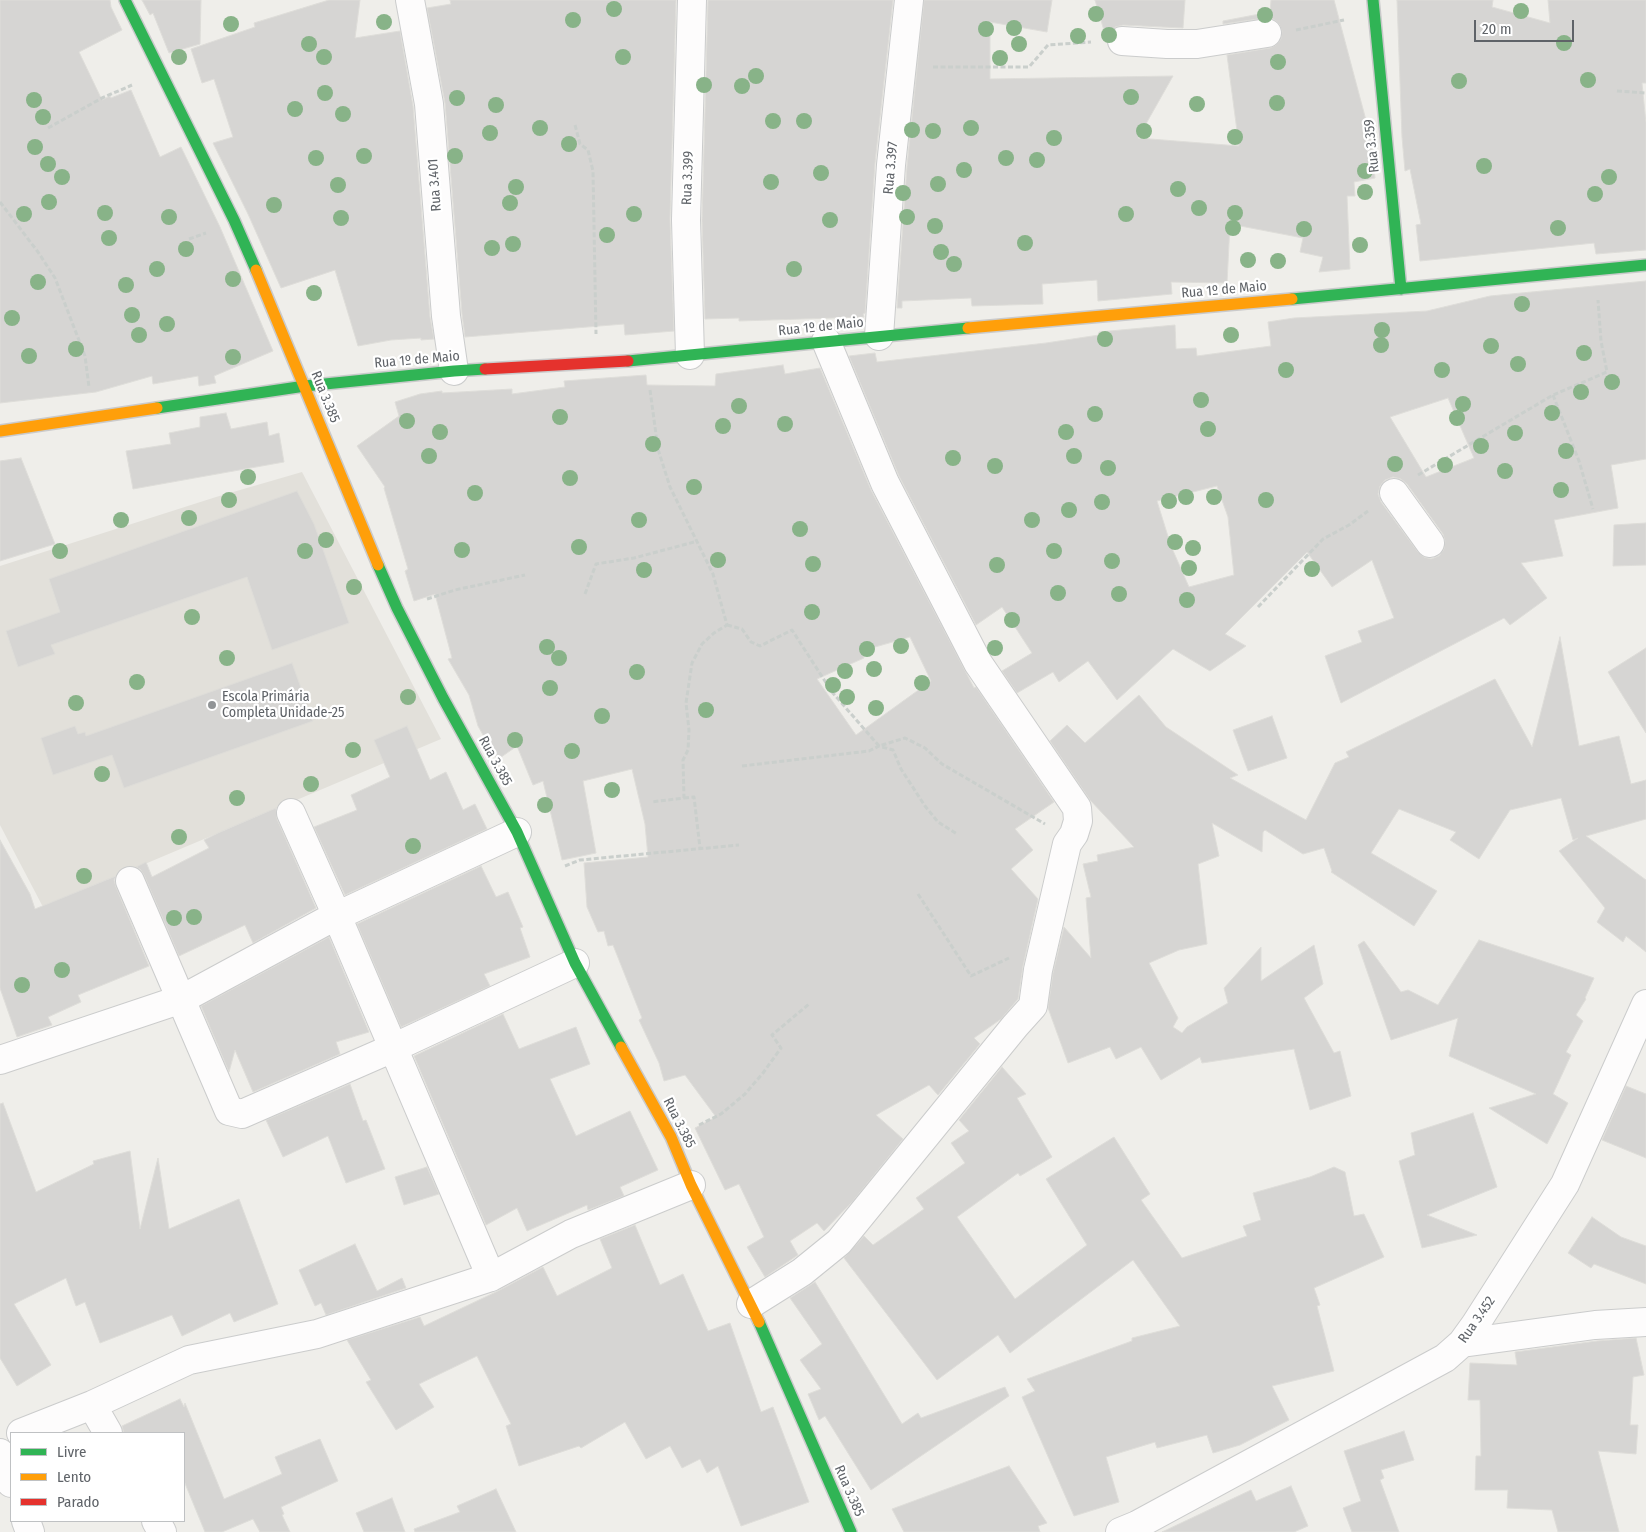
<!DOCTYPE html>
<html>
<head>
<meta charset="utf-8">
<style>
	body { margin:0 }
	#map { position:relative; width:1646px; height:1532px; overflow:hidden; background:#efeeea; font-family:"Fira Sans Condensed",sans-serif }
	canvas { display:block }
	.legend { position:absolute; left:10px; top:1432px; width:175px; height:90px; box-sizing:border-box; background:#fff; border:1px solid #bfc1c3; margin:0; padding:6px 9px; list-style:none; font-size:15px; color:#5f6368 }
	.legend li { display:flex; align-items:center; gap:10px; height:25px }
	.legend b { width:25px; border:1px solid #bfc1c3 }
	.scale { position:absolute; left:1474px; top:20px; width:100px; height:22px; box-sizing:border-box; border:2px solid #5f6368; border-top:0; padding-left:6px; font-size:15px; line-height:18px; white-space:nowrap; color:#5f6368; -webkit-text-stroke:4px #fff; paint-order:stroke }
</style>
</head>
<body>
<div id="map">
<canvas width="1646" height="1532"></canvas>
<ul class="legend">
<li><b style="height:6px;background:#30b455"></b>Livre</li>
<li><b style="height:6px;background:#ff9f0a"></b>Lento</li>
<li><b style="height:6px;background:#e5322d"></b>Parado</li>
</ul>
<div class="scale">20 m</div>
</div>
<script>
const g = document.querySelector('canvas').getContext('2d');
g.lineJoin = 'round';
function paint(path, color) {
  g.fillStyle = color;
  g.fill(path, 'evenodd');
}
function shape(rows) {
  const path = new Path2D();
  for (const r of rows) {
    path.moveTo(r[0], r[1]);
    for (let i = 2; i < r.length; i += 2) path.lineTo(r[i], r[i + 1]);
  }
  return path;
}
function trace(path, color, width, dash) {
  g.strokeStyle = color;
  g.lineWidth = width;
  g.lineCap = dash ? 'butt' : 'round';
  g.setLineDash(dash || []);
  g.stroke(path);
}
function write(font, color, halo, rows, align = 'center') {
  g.font = font + ' "Fira Sans Condensed",sans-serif';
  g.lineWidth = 4.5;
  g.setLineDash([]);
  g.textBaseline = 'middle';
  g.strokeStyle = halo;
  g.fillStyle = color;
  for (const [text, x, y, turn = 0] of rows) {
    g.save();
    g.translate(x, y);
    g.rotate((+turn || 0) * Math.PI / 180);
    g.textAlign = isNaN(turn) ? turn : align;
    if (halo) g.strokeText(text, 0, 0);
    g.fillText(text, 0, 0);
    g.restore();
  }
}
paint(shape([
	[302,472,441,739,43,907,0,825,0,566,216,497]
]), '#e2e0da');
const building = shape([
	[0,0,110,0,111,7,122,30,79,52,102,100,110,96,111,98,131,90,160,157,181,147,220,227,273,351,214,376,216,383,199,386,198,376,153,384,152,376,96,392,0,403,0,0],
	[142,0,201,0,200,44,169,53,153,13,150,15,142,0],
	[329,0,360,0,355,38,400,31,413,106,430,317,434,339,421,340,421,338,391,340,358,346,335,270,281,288,248,214,213,143,233,137,214,79,202,83,191,49,255,27,254,23,329,0],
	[450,0,676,0,670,220,674,331,625,335,624,324,465,337,462,314,445,103,427,8,451,4,450,0],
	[708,0,893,0,875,163,865,313,863,314,864,317,739,321,739,318,705,319,702,220,708,0],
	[924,0,1052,0,1047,32,990,22,990,79,1173,76,1138,138,1239,146,1227,55,1270,48,1276,45,1281,39,1282,31,1279,24,1272,18,1265,18,1223,24,1223,21,1270,12,1271,0,1334,0,1371,139,1375,178,1354,182,1355,196,1347,196,1350,269,1319,272,1323,257,1300,252,1303,238,1230,224,1227,283,1171,282,1172,294,1098,301,1097,280,1042,284,1043,304,972,306,971,298,902,301,902,308,897,308,907,166,924,0],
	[1095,0,1185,0,1183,28,1123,25,1115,27,1108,34,1105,34,1095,0],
	[1397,0,1493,0,1492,7,1550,23,1548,0,1646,0,1646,83,1642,83,1646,123,1646,250,1596,254,1594,243,1420,261,1416,225,1421,224,1410,169,1405,171,1402,137,1397,0],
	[1646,281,1646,459,1611,465,1618,508,1554,520,1563,556,1521,563,1547,598,1510,625,1504,618,1341,703,1325,656,1362,642,1358,631,1394,618,1372,560,1332,587,1307,552,1225,634,1246,646,1210,671,1173,649,1117,700,1088,661,1059,682,1053,672,1017,693,1002,671,1032,653,1002,607,976,625,899,476,849,356,875,353,877,362,1046,343,1099,335,1099,332,1175,325,1176,349,1196,348,1197,356,1271,346,1268,322,1294,318,1427,311,1490,296,1646,281],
	[1448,398,1474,458,1426,477,1390,417,1448,398],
	[1393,477,1401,479,1407,484,1443,534,1445,541,1444,549,1439,556,1431,559,1424,557,1418,552,1381,502,1378,494,1380,486,1385,480,1393,477],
	[1217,486,1228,517,1234,575,1189,587,1171,546,1157,501,1217,486],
	[783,365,785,374,820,368,871,490,974,688,976,687,1054,802,1015,829,1033,850,1011,869,1038,899,1023,966,1018,999,1001,1019,974,1038,980,1044,938,1095,929,1085,876,1115,903,1139,853,1201,824,1231,817,1223,790,1241,798,1255,765,1277,747,1247,764,1237,739,1184,725,1190,695,1128,716,1117,685,1075,664,1081,659,1063,639,1020,642,1018,613,945,608,946,604,931,598,932,587,907,584,863,648,857,645,824,632,769,583,781,596,853,562,860,543,781,533,785,517,746,497,760,478,726,469,695,448,659,452,658,435,594,414,601,405,571,408,569,384,488,385,487,357,446,399,416,395,402,420,394,442,391,442,393,512,389,512,394,565,387,564,381,646,375,647,385,715,386,716,374,783,365],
	[910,637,931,681,856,735,817,679,864,658,861,651,910,637],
	[226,413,231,429,267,422,269,436,279,433,284,462,133,489,126,451,171,444,169,433,200,427,200,417,226,413],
	[21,458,55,544,0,561,0,461,21,458],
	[297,491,314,524,349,623,272,650,247,577,51,645,55,654,18,667,6,631,60,612,49,579,297,491],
	[1646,523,1646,565,1613,566,1614,525,1646,523],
	[1560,637,1579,746,1619,736,1631,784,1646,780,1646,819,1586,836,1646,880,1646,952,1626,936,1623,942,1597,922,1605,908,1559,851,1578,838,1573,840,1561,798,1510,810,1479,859,1450,840,1456,832,1399,809,1371,853,1437,891,1414,926,1331,872,1332,871,1324,848,1303,854,1265,830,1263,832,1262,852,1212,823,1219,856,1198,864,1207,944,1179,950,1149,963,1178,1018,1173,1027,1182,1033,1187,1027,1228,1003,1224,988,1261,947,1261,981,1314,945,1323,984,1304,998,1334,1053,1340,1051,1351,1096,1310,1110,1294,1049,1202,1063,1200,1057,1161,1080,1141,1047,1116,1059,1110,1047,1068,1063,1048,1008,1053,973,1064,927,1091,958,1086,898,1091,897,1083,864,1098,861,1097,855,1134,847,1090,800,1050,741,1067,725,1085,743,1139,695,1166,727,1238,775,1230,778,1306,820,1335,763,1349,757,1346,752,1495,679,1532,747,1560,637],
	[1646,648,1646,733,1608,672,1646,648],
	[292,663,313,721,124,788,112,755,53,775,41,738,75,726,78,734,85,732,86,736,292,663],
	[1272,716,1287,758,1248,771,1233,730,1272,716],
	[407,726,430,780,446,772,463,810,475,804,487,829,345,895,314,827,357,810,351,795,390,777,374,740,407,726],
	[276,808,277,819,316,908,253,943,245,925,179,956,144,875,140,869,136,867,146,862,152,877,209,848,204,840,218,833,276,808],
	[0,840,30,894,35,909,116,876,114,880,116,887,149,966,78,995,81,1002,48,1017,52,1025,17,1037,0,988,0,840],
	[481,866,496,897,508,892,523,927,520,928,530,957,484,974,490,986,401,1027,357,924,481,866],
	[329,937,369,1032,336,1042,340,1054,253,1092,235,1050,229,1072,201,1006,329,937],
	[1479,940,1594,978,1585,998,1586,999,1576,1015,1583,1021,1566,1052,1571,1055,1553,1094,1568,1103,1547,1144,1489,1108,1536,1094,1449,1056,1458,1018,1391,1040,1358,945,1364,941,1401,992,1408,990,1438,1005,1479,940],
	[503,1014,519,1049,576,1027,590,1064,550,1079,576,1136,630,1111,658,1170,620,1187,624,1196,588,1210,587,1205,527,1231,517,1208,486,1225,414,1056,503,1014],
	[1002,1067,1026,1094,1017,1098,1052,1157,1020,1176,1018,1173,957,1217,1015,1299,1087,1245,1046,1179,1114,1137,1150,1194,1141,1200,1182,1258,1247,1236,1243,1226,1261,1220,1253,1193,1310,1177,1334,1167,1345,1172,1354,1216,1364,1214,1384,1257,1314,1288,1320,1305,1317,1306,1334,1371,1272,1386,1289,1420,1240,1445,1213,1453,1207,1435,1157,1448,1155,1442,1106,1457,1119,1502,1074,1516,1022,1397,1035,1391,1027,1379,1132,1341,1132,1338,1180,1326,1133,1260,1010,1353,998,1335,937,1380,844,1258,864,1236,873,1245,924,1209,916,1198,965,1163,951,1143,969,1131,959,1120,1002,1067],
	[350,1084,363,1121,366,1120,385,1169,346,1183,328,1136,283,1157,266,1120,350,1084],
	[1626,1086,1646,1094,1646,1158,1602,1140,1626,1086],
	[3,1103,36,1192,94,1164,93,1161,130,1151,140,1229,158,1158,169,1229,239,1199,278,1304,234,1322,230,1313,182,1336,172,1315,100,1343,85,1302,76,1306,66,1278,14,1304,51,1365,17,1386,0,1358,0,1104,3,1103],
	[1473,1113,1497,1187,1427,1215,1477,1235,1422,1248,1399,1161,1415,1155,1411,1133,1473,1113],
	[427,1167,439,1194,404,1205,395,1177,427,1167],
	[1592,1217,1621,1237,1646,1246,1646,1284,1594,1264,1591,1268,1568,1253,1592,1217],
	[635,1225,660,1285,683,1274,708,1331,730,1323,761,1412,773,1407,809,1502,741,1526,718,1466,707,1473,700,1459,682,1468,670,1446,646,1459,625,1422,581,1448,579,1446,519,1466,506,1426,511,1424,477,1356,419,1384,434,1407,396,1430,366,1382,371,1380,347,1340,420,1317,424,1326,498,1291,543,1267,557,1296,612,1268,600,1239,635,1225],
	[355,1244,377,1291,402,1278,406,1288,326,1315,321,1303,315,1306,299,1270,355,1244],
	[815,1282,902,1424,918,1413,921,1418,1005,1387,1009,1396,871,1490,825,1416,819,1420,808,1394,821,1389,800,1360,822,1344,790,1298,815,1282],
	[1636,1338,1644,1375,1633,1377,1630,1425,1638,1425,1636,1454,1598,1451,1619,1532,1558,1532,1552,1510,1507,1508,1508,1490,1475,1490,1476,1456,1481,1456,1480,1400,1468,1400,1470,1363,1517,1365,1515,1352,1597,1341,1636,1338],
	[180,1399,184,1407,185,1403,224,1499,282,1474,275,1457,320,1439,338,1481,281,1507,284,1514,282,1515,290,1532,260,1532,253,1519,222,1532,205,1532,184,1481,184,1433,124,1433,122,1426,180,1399],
	[1404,1431,1414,1460,1381,1470,1384,1478,1380,1480,1399,1532,1352,1532,1343,1508,1361,1501,1344,1451,1404,1431],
	[1009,1466,1047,1523,1038,1526,1040,1532,904,1532,892,1509,1009,1466],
	[1291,1486,1308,1526,1294,1532,1162,1532,1251,1490,1256,1501,1291,1486],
	[496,1489,516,1532,415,1532,414,1529,460,1512,457,1506,496,1489],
	[392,1498,405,1532,364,1532,356,1513,392,1498]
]);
paint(building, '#d6d5d3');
trace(building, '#deddd9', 1);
const street = shape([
	[410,0,429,104,446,316,454,371],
	[1122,41,1167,44,1197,44,1267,33],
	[879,336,891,165,909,0],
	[690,355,686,220,692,0],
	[1394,493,1430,543],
	[291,813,337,916,491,1277],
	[130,881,229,1111,242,1114,393,1048,575,963],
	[0,1060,182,999,326,921,517,832],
	[751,1304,802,1272,839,1242,1015,1026,1033,1006,1038,970,1067,844,1074,834,1078,821,1077,808,978,663,885,483,826,341],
	[1462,1343,1595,1325,1646,1322],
	[92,1405,108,1433],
	[21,1433,92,1405,189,1360,317,1334,491,1277,571,1234,691,1185],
	[0,1453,11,1483],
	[26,1521,30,1532],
	[156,1521,162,1532],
	[1120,1532,1137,1525,1445,1358,1462,1343,1475,1325,1565,1184,1646,1004]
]);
const fast = shape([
	[125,0,234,220,256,270],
	[1373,0,1401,289],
	[1292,299,1646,265],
	[628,361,968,328],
	[157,408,305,386,454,371,485,369],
	[378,565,397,608,443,698,517,832,575,963,621,1047],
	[759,1322,851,1532]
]);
const slow = shape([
	[256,270,378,565],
	[968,328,1292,299],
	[0,431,157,408],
	[621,1047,671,1137,691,1185,759,1322]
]);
const jam = shape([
	[485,369,628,361]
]);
trace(street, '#cbcccc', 30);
trace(fast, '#cacacb', 14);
trace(slow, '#cacacb', 14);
trace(jam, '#cacacb', 14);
trace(shape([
	[1296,30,1344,20],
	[933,67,1029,67,1048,45,1091,42],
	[1617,91,1646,93],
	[575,125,580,144,588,150,593,171,596,334],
	[48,128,102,98,132,85],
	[0,202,38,252,55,278,85,356,89,387],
	[189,239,206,233],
	[650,390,658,449,670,487,713,574,727,625,714,633,702,644,692,663,686,703,689,730,688,750,683,760,684,798,651,802],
	[1553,395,1579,461,1593,509],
	[1418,475,1553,395,1607,372,1601,341,1598,300],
	[585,594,596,564,634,558,698,541],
	[427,599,455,590,525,575],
	[1258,607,1323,539,1349,525,1368,511],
	[727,625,742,629,751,642,760,646,792,630,832,692,879,746,905,738,925,748,942,764,1045,824],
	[742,766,869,751,879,746,893,750,901,769,925,806,938,822,957,834],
	[684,798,694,797,700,848],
	[565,866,580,860,739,845],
	[918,894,971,976,1009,958],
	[699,1125,721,1114,745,1094,763,1073,781,1048,772,1035,809,1004]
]), '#cacfcc', 3, [5, 2.5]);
trace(street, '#fdfcfc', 28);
trace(fast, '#30b455', 11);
trace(slow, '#ff9f0a', 11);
trace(jam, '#e5322d', 11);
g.fillStyle = '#88b388';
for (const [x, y] of [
	[614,9],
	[1521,11],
	[1096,14],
	[1265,15],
	[573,20],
	[384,22],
	[231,24],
	[1014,28],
	[986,29],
	[1109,35],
	[1078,36],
	[1564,43],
	[309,44],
	[1019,44],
	[179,57],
	[324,57],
	[623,57],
	[1000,58],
	[1278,62],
	[756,76],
	[1588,80],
	[1459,81],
	[704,85],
	[742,86],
	[325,93],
	[1131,97],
	[457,98],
	[34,100],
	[1277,103],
	[1197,104],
	[496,105],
	[295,109],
	[343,114],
	[43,117],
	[773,121],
	[804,121],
	[540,128],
	[971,128],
	[912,130],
	[933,131],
	[1144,131],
	[490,133],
	[1235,137],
	[1054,138],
	[569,144],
	[35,147],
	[364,156],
	[455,156],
	[316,158],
	[1006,158],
	[1037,160],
	[48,164],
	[1484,166],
	[964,170],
	[1365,171],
	[821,173],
	[62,177],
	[1609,177],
	[771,182],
	[938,184],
	[338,185],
	[516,187],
	[1178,189],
	[1365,192],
	[903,193],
	[1595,194],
	[49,202],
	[510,203],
	[274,205],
	[1199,208],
	[105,213],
	[1235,213],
	[24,214],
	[634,214],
	[1126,214],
	[169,217],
	[907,217],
	[341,218],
	[830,220],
	[935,226],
	[1233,228],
	[1558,228],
	[1304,229],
	[607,235],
	[109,238],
	[1025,243],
	[513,244],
	[1360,245],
	[492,248],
	[186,249],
	[941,252],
	[1248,260],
	[1278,261],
	[954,264],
	[157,269],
	[794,269],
	[233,279],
	[38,282],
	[126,285],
	[314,293],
	[1522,304],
	[132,315],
	[12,318],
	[167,324],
	[1382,330],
	[139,335],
	[1231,335],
	[1105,339],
	[1381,345],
	[1491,346],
	[76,349],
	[1584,353],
	[29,356],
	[233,357],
	[1518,364],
	[1286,370],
	[1442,370],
	[1612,382],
	[1581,392],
	[1201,400],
	[1463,404],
	[739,406],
	[1552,413],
	[1095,414],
	[560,417],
	[1457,418],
	[407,421],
	[785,424],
	[723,426],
	[1208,429],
	[440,432],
	[1066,432],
	[1515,433],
	[653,444],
	[1481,446],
	[1566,451],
	[429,456],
	[1074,456],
	[953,458],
	[1395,464],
	[1445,465],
	[995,466],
	[1108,468],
	[1505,471],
	[248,477],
	[570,478],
	[694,487],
	[1561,490],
	[475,493],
	[1186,497],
	[1214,497],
	[229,500],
	[1266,500],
	[1169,501],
	[1102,502],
	[1069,510],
	[189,518],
	[121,520],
	[639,520],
	[1032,520],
	[800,529],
	[326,540],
	[1175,542],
	[579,547],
	[1193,548],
	[462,550],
	[60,551],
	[305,551],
	[1054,551],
	[718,560],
	[1112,561],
	[813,564],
	[997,565],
	[1189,568],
	[1312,569],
	[644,570],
	[354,587],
	[1058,593],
	[1119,594],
	[1187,600],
	[812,612],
	[192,617],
	[1012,620],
	[901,646],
	[547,647],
	[995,648],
	[867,649],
	[227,658],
	[559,658],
	[874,669],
	[845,671],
	[637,672],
	[137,682],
	[922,683],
	[833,685],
	[550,688],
	[408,697],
	[847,697],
	[76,703],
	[876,708],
	[706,710],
	[602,716],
	[515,740],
	[353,750],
	[572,751],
	[102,774],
	[311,784],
	[612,790],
	[237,798],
	[545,805],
	[179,837],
	[413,846],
	[84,876],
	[194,917],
	[174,918],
	[62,970],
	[22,985]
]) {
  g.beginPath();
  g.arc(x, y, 8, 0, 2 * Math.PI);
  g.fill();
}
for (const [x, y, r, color] of [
	[212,705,5,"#919496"]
]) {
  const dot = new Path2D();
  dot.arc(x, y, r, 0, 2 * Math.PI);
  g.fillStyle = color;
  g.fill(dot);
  trace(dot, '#fff', 2);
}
write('14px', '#5f6368', '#fff', [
	["Rua 3.359",1372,146,-96],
	["Rua 3.397",891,168,-85],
	["Rua 3.399",688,178,-88],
	["Rua 3.401",435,185,-94],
	["Rua 1º de Maio",1224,290,-5],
	["Rua 1º de Maio",821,327,-6],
	["Rua 1º de Maio",417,360,-5],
	["Rua 3.385",325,397,68],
	["Rua 3.385",495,761,61],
	["Rua 3.385",679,1123,63],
	["Rua 3.452",1477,1320,-55],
	["Rua 3.385",849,1491,66]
]);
write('14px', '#5f6368', '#fff', [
	["Escola Primária",222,697],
	["Completa Unidade-25",222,713]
], 'left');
</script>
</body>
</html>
